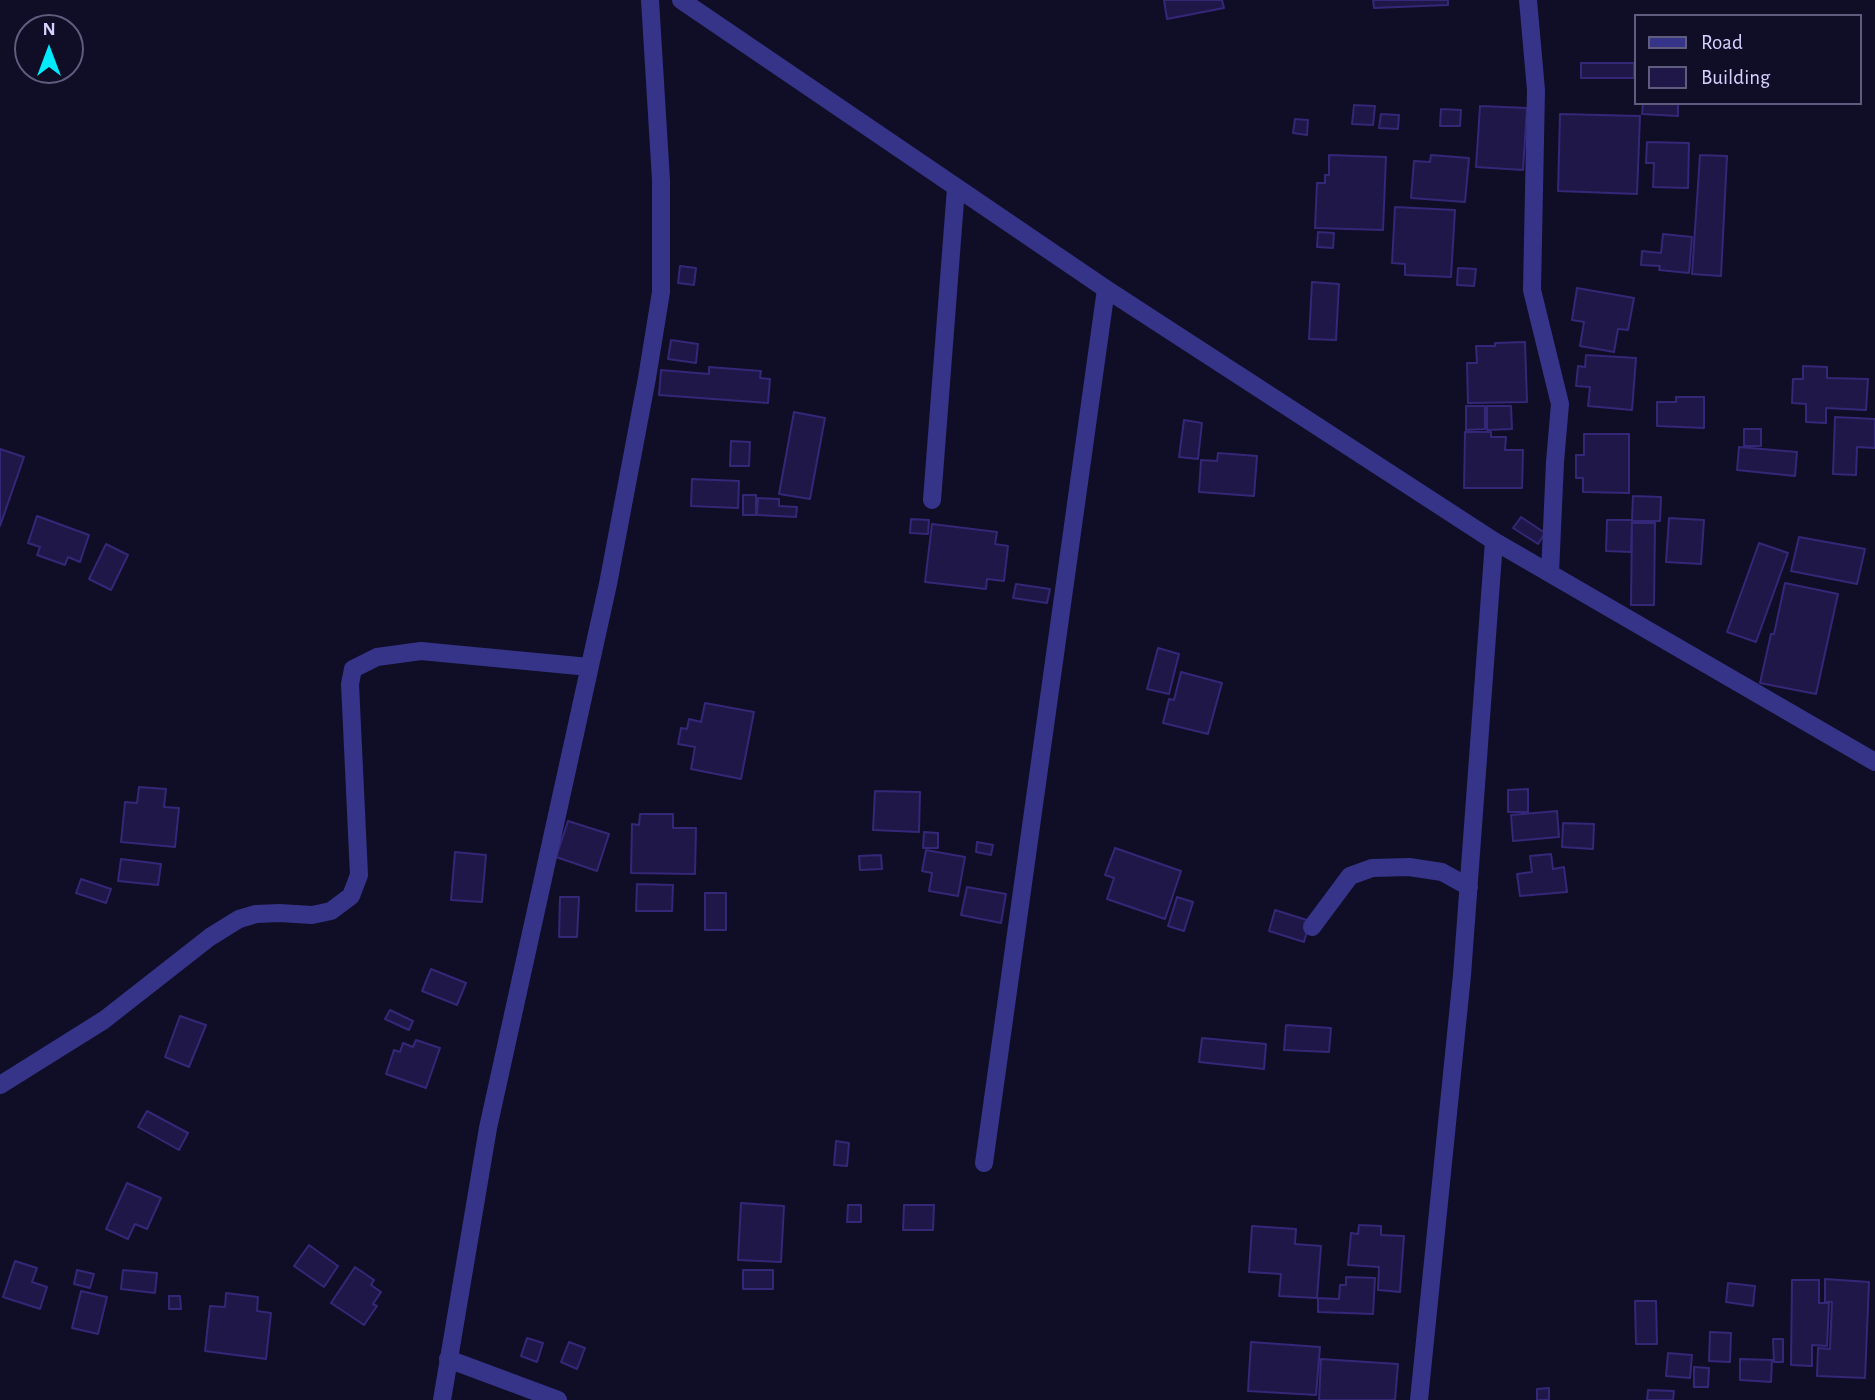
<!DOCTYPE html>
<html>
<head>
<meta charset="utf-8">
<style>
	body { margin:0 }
	#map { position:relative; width:1875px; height:1400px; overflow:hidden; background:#100d26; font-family:"Alegreya Sans",sans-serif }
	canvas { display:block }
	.legend { position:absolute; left:1634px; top:14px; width:228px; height:91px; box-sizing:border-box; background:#100d26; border:2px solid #5f5c7d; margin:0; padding:9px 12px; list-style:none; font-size:21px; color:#d6d2ff }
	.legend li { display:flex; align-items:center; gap:14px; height:35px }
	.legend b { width:35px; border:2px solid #5f5c7d }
	.north { position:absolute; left:14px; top:14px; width:70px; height:70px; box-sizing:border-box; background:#100d26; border:2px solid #5f5c7d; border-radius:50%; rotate:0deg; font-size:19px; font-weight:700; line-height:28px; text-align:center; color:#d6d2ff }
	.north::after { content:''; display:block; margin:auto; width:24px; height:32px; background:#00ebfd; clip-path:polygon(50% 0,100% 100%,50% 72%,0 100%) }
</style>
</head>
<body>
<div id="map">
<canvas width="1875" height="1400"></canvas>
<ul class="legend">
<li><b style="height:9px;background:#353489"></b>Road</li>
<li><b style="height:19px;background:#201749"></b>Building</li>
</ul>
<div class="north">N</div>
</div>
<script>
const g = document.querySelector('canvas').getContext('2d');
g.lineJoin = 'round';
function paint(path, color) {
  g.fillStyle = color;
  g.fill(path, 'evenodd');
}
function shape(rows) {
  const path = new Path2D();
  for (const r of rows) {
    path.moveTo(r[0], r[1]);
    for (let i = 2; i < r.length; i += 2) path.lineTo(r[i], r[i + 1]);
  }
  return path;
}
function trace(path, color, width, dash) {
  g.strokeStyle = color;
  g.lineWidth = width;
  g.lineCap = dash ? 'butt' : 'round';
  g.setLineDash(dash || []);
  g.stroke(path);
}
const building = shape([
	[1164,0,1222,0,1224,8,1167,19,1164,0],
	[1373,0,1448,0,1448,5,1374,8,1373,0],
	[1581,63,1634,63,1634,78,1581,78,1581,63],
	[1643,103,1678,103,1678,116,1642,114,1643,103],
	[1354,105,1375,106,1373,125,1352,124,1354,105],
	[1480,106,1527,108,1523,170,1476,167,1480,106],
	[1441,109,1461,110,1460,126,1440,126,1441,109],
	[1381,114,1399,115,1398,129,1379,128,1381,114],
	[1560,114,1640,116,1637,194,1558,191,1560,114],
	[1295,119,1308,120,1307,135,1293,133,1295,119],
	[1647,142,1689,143,1688,188,1653,187,1654,163,1646,163,1647,142],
	[1329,155,1386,157,1383,230,1315,228,1317,183,1325,183,1325,175,1329,175,1329,155],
	[1431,155,1469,158,1465,202,1411,198,1414,161,1430,162,1431,155],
	[1700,155,1727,156,1721,276,1692,274,1700,155],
	[1395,207,1455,210,1451,277,1405,275,1405,264,1392,263,1395,207],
	[1318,232,1334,233,1333,248,1317,247,1318,232],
	[1663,234,1692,237,1689,273,1659,270,1660,266,1641,265,1642,251,1661,253,1663,234],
	[680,266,696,268,694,285,678,283,680,266],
	[1458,268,1476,269,1474,286,1457,285,1458,268],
	[1312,282,1339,284,1336,340,1309,339,1312,282],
	[1577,288,1634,298,1628,330,1618,329,1614,352,1580,346,1584,322,1572,320,1577,288],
	[671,340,698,344,696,363,668,359,671,340],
	[1525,342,1527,402,1468,403,1467,363,1477,363,1476,346,1495,346,1495,343,1525,342],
	[1586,355,1636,358,1632,410,1588,406,1590,387,1576,386,1578,366,1585,367,1586,355],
	[1803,366,1827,367,1827,378,1868,379,1866,410,1826,408,1826,423,1806,422,1806,404,1792,403,1793,379,1803,379,1803,366],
	[709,367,761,371,760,378,770,379,768,403,659,395,661,370,709,374,709,367],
	[1676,397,1704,397,1704,428,1657,426,1657,402,1676,402,1676,397],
	[1466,406,1485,406,1485,429,1466,430,1466,406],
	[1487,406,1511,406,1512,429,1487,430,1487,406],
	[794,412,825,418,810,499,779,494,794,412],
	[1835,417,1875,419,1875,448,1857,447,1856,475,1833,474,1835,417],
	[1184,420,1202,423,1198,459,1179,457,1184,420],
	[1744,429,1761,429,1761,446,1744,446,1744,429],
	[1465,432,1491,432,1491,437,1506,437,1505,450,1523,450,1522,488,1464,488,1465,432],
	[1584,434,1629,434,1629,493,1583,492,1583,478,1576,478,1576,455,1584,455,1584,434],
	[731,441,750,442,749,466,730,466,731,441],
	[1739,447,1797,452,1795,476,1737,470,1739,447],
	[0,449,24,457,0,526,0,449],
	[1218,453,1257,456,1254,496,1199,492,1201,460,1217,461,1218,453],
	[692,479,739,481,738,508,691,506,692,479],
	[743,495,756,495,756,515,743,515,743,495],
	[1633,496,1661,497,1660,521,1632,521,1633,496],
	[758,498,779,499,779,506,797,507,796,517,757,515,758,498],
	[37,516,89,535,80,562,68,557,65,565,37,555,40,547,28,543,37,516],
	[1521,517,1545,533,1538,544,1513,528,1521,517],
	[1669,518,1704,520,1701,564,1666,562,1669,518],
	[911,519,929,520,928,534,910,533,911,519],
	[1607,520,1632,520,1631,552,1606,551,1607,520],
	[1632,523,1655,523,1654,605,1631,605,1632,523],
	[932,524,997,532,995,544,1008,546,1004,581,987,579,986,589,925,582,932,524],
	[1799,537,1865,549,1857,584,1791,571,1799,537],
	[1759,543,1788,553,1756,642,1727,632,1759,543],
	[106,544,128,555,111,590,89,579,106,544],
	[1785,583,1838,594,1816,694,1760,683,1771,634,1774,634,1785,583],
	[1016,584,1050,589,1047,603,1013,598,1016,584],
	[1158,648,1179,654,1169,694,1147,689,1158,648],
	[1181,672,1222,683,1208,734,1163,723,1169,699,1174,700,1181,672],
	[705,703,754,712,741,779,691,769,695,747,678,744,681,728,687,729,689,719,701,722,705,703],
	[139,787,166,789,164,807,179,808,175,847,121,842,125,802,137,803,139,787],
	[1528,789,1528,812,1508,812,1508,790,1528,789],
	[875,791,920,792,919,832,873,830,875,791],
	[1557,811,1559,837,1513,841,1511,815,1557,811],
	[640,814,673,814,673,828,696,828,695,874,631,873,632,824,639,825,640,814],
	[568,821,609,834,597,871,556,857,568,821],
	[1563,823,1594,824,1593,849,1562,847,1563,823],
	[924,832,938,833,938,848,923,848,924,832],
	[977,842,993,845,991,855,976,852,977,842],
	[1115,848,1181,871,1165,919,1107,899,1114,878,1105,875,1115,848],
	[926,850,965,857,958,896,929,891,932,873,922,871,926,850],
	[455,852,486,855,482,902,451,900,455,852],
	[1551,854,1553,869,1564,867,1567,892,1520,896,1517,874,1532,872,1530,856,1551,854],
	[881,855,882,869,860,870,859,856,881,855],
	[121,859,161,864,158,885,118,881,121,859],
	[81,879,111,889,106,903,76,893,81,879],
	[637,884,673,885,672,911,636,911,637,884],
	[967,887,1006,894,1001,923,961,915,967,887],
	[705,893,726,893,726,930,705,930,705,893],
	[560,897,579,897,577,937,559,937,560,897],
	[1177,897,1193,902,1184,931,1168,926,1177,897],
	[1275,910,1310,921,1304,942,1269,931,1275,910],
	[431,969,466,983,457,1005,422,991,431,969],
	[390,1010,413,1021,409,1030,385,1019,390,1010],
	[180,1016,206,1025,189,1067,165,1057,180,1016],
	[1286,1025,1331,1028,1329,1052,1284,1050,1286,1025],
	[1202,1038,1266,1044,1264,1069,1199,1062,1202,1038],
	[416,1040,440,1048,426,1088,386,1074,394,1050,400,1052,403,1043,413,1047,416,1040],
	[147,1111,188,1133,179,1150,138,1127,147,1111],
	[836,1141,849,1143,847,1166,834,1165,836,1141],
	[127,1183,161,1198,147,1229,135,1224,128,1239,106,1229,127,1183],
	[741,1203,784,1206,781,1262,738,1260,741,1203],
	[848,1205,861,1205,861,1222,847,1222,848,1205],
	[904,1205,934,1205,933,1230,903,1230,904,1205],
	[1359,1225,1381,1226,1381,1235,1404,1236,1400,1292,1378,1290,1379,1267,1348,1265,1351,1233,1358,1234,1359,1225],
	[1252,1226,1296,1229,1295,1244,1321,1246,1317,1298,1279,1296,1281,1274,1249,1272,1252,1226],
	[309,1245,338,1266,324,1287,294,1266,309,1245],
	[15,1261,37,1268,32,1282,47,1287,40,1309,3,1297,15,1261],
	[355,1267,374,1280,371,1285,381,1292,373,1304,377,1306,364,1325,331,1303,355,1267],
	[77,1270,94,1274,90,1288,74,1284,77,1270],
	[123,1270,157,1273,155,1293,121,1289,123,1270],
	[743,1270,773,1270,773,1289,743,1289,743,1270],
	[1346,1277,1375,1278,1373,1314,1318,1312,1318,1298,1339,1299,1340,1285,1346,1285,1346,1277],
	[1825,1279,1869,1282,1865,1378,1817,1376,1818,1348,1830,1349,1832,1302,1825,1302,1825,1279],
	[1792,1280,1819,1280,1819,1303,1829,1303,1827,1346,1812,1345,1812,1366,1791,1365,1792,1280],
	[1728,1283,1755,1286,1753,1306,1726,1302,1728,1283],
	[81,1291,107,1297,98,1334,72,1328,81,1291],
	[226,1293,258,1297,257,1311,271,1313,266,1359,205,1351,210,1306,225,1307,226,1293],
	[169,1296,180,1296,181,1309,169,1309,169,1296],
	[1635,1301,1656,1301,1657,1344,1636,1344,1635,1301],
	[1710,1332,1731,1333,1730,1362,1709,1361,1710,1332],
	[527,1338,543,1343,537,1362,521,1356,527,1338],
	[1773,1339,1783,1339,1783,1362,1774,1362,1773,1339],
	[569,1342,585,1348,577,1369,561,1362,569,1342],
	[1251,1342,1320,1347,1316,1395,1248,1391,1251,1342],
	[1668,1353,1692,1355,1690,1378,1666,1376,1668,1353],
	[1321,1359,1398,1364,1395,1400,1319,1400,1321,1359],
	[1740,1359,1772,1360,1771,1382,1740,1380,1740,1359],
	[1694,1367,1709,1368,1708,1387,1694,1387,1694,1367],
	[1549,1388,1549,1400,1537,1400,1537,1389,1549,1388],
	[1648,1390,1674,1391,1673,1400,1647,1400,1648,1390]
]);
paint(building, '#201749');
trace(building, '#352777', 2);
trace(shape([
	[681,0,1106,289,1494,541,1875,762],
	[1528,0,1536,90,1532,290,1560,404,1555,462,1550,573],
	[932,500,956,188],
	[1312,927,1350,876,1372,868,1409,867,1442,872,1469,887],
	[0,1085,104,1020,210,937,239,919,256,914,279,913,312,915,331,911,351,896,359,875,350,684,353,669,377,657,421,651,589,667],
	[984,1163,1106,289],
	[448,1359,558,1400],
	[442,1400,488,1128,608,584,647,378,661,292,661,180,650,0],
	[1419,1400,1462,975,1494,541]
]), '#353489', 18);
</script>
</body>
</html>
